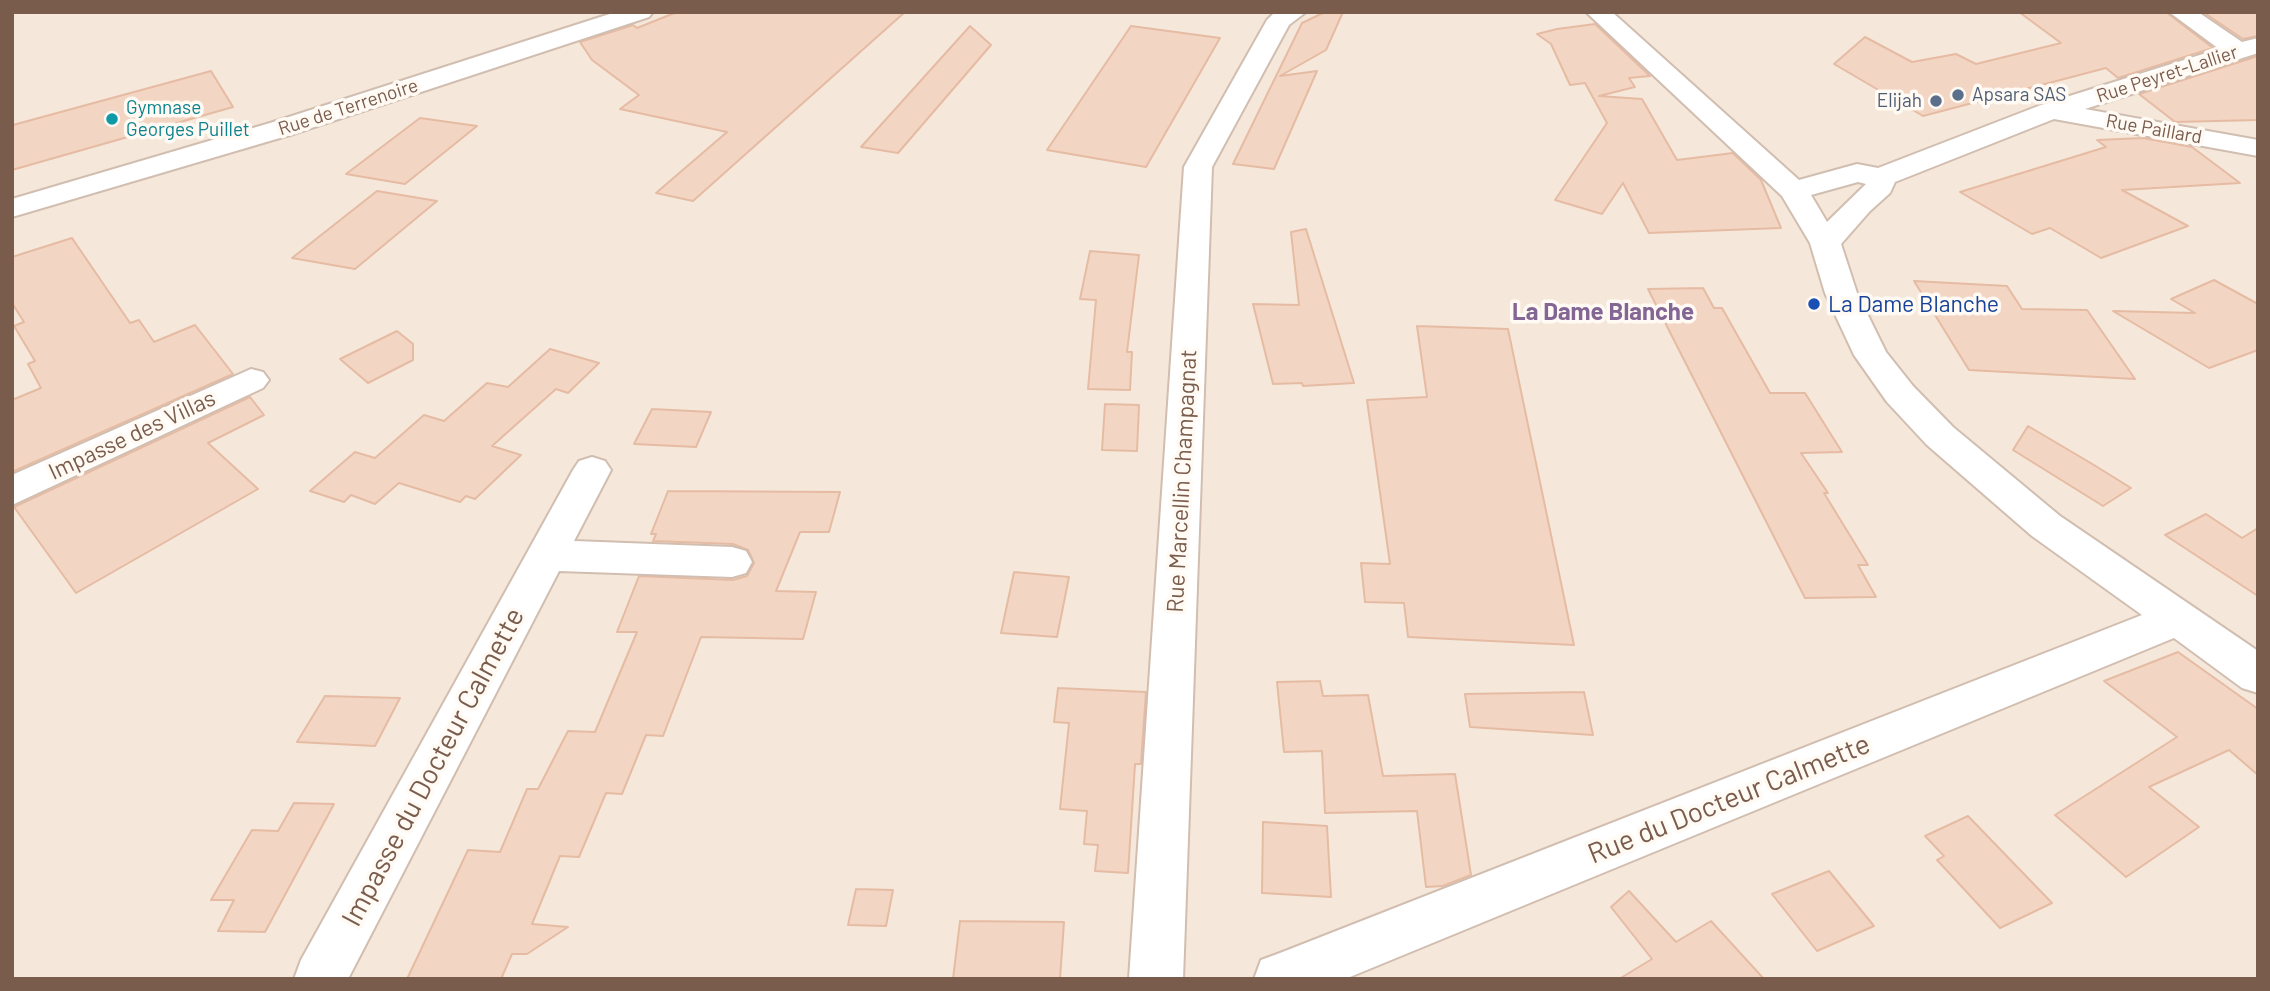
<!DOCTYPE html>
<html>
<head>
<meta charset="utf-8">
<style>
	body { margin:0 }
	#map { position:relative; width:2270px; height:991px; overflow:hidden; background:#fdf6ec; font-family:Barlow,sans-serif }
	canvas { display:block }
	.frame { position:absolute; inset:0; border:14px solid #7a5c4d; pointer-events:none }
</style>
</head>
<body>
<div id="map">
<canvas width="2270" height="991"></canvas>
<div class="frame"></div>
</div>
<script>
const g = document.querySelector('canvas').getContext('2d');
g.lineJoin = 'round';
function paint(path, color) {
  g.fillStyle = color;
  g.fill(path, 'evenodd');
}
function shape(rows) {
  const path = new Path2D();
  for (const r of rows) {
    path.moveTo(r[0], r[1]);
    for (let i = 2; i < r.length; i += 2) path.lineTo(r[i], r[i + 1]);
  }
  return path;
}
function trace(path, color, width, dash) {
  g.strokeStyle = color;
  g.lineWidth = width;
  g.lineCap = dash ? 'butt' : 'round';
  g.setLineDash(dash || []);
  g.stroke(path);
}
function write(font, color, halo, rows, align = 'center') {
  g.font = font + ' Barlow,sans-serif';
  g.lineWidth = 7;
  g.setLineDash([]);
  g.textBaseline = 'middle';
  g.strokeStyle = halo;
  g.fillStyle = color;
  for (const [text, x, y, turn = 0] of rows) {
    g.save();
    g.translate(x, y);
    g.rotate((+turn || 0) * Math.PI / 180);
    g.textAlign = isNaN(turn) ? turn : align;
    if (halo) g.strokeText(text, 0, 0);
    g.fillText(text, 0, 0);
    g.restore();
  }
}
paint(shape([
	[12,12,2258,12,2258,979,12,979]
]), '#f5e8da');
const building = shape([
	[677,12,905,12,693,201,656,193,727,132,620,109,639,95,592,60,580,42,633,25,637,28,677,12],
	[1325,12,1343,12,1326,50,1280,76,1317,71,1274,169,1233,164,1302,23,1325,12],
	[2019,12,2166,12,2213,48,2118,78,2106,68,1923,116,1834,64,1865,37,1912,62,1956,54,1976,64,2061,43,2019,12],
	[2203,12,2258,12,2258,36,2243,39,2203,12],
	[1595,24,1650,76,1629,78,1635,87,1599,96,1642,99,1677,160,1733,153,1761,180,1781,228,1649,233,1623,183,1602,214,1555,200,1607,123,1585,83,1570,85,1551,44,1537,34,1557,29,1595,24],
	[970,26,991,45,898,153,861,147,970,26],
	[1131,26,1220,38,1146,167,1047,150,1131,26],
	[2258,56,2258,120,2175,122,2139,94,2258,56],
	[211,71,233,107,12,170,13,125,211,71],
	[420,118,477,126,405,184,346,174,420,118],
	[2143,138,2192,147,2240,183,2122,190,2188,226,2101,258,2050,228,2032,234,1960,192,2106,147,2097,140,2143,138],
	[377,191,437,201,355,269,292,258,377,191],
	[1306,229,1354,383,1303,386,1302,383,1273,384,1253,304,1299,305,1291,232,1306,229],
	[72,238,130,323,139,320,154,342,195,325,233,374,12,472,12,400,41,388,28,364,35,361,14,326,24,322,12,303,12,257,72,238],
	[1090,251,1139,255,1127,352,1132,352,1130,390,1088,389,1096,300,1080,299,1090,251],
	[2214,280,2258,304,2258,350,2209,368,2113,311,2195,313,2171,299,2214,280],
	[1914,281,2007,286,2022,309,2087,310,2135,379,1969,370,1914,281],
	[1703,288,1714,308,1722,308,1770,393,1805,393,1842,452,1801,453,1828,493,1824,493,1868,565,1858,565,1876,597,1805,598,1648,289,1703,288],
	[1417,326,1508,329,1574,645,1408,637,1404,603,1365,602,1361,563,1390,564,1367,400,1427,397,1417,326],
	[397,331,413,344,413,360,368,383,340,359,397,331],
	[550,349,599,363,568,393,556,389,492,446,521,455,475,499,466,496,460,502,399,483,375,504,351,495,344,502,310,491,355,452,375,458,424,415,444,421,487,383,508,387,550,349],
	[250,397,264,415,208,443,258,489,76,593,14,507,250,397],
	[1105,404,1139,405,1137,451,1102,450,1105,404],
	[652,409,711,412,696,447,634,444,652,409],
	[2028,426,2094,465,2131,488,2103,506,2013,450,2028,426],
	[668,491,840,492,829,532,800,532,776,591,816,592,803,639,701,637,663,736,646,735,622,794,606,793,579,857,560,856,532,924,568,927,527,954,512,954,501,979,407,979,468,850,500,852,527,789,538,789,568,731,595,732,637,632,617,632,639,576,733,580,747,576,754,563,748,550,733,544,653,541,656,534,651,534,668,491],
	[2206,514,2242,538,2258,528,2258,596,2165,535,2206,514],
	[1014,572,1069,577,1057,637,1001,633,1014,572],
	[2178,652,2258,709,2258,775,2229,750,2149,787,2199,827,2126,877,2055,815,2177,737,2104,681,2178,652],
	[1320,681,1323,696,1368,695,1383,776,1455,774,1471,875,1443,886,1426,887,1417,811,1325,813,1322,751,1284,752,1277,682,1320,681],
	[1058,688,1146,692,1141,764,1135,764,1128,873,1095,871,1098,845,1084,844,1087,811,1060,809,1069,723,1054,722,1058,688],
	[1584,692,1593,735,1470,727,1465,694,1584,692],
	[325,696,400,698,375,746,297,742,325,696],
	[294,803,334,804,265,932,218,931,234,900,211,900,252,830,278,831,294,803],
	[1968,816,2052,903,2000,928,1937,860,1944,856,1925,836,1968,816],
	[1263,822,1327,826,1331,897,1262,893,1263,822],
	[1829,871,1874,926,1817,951,1772,894,1829,871],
	[856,889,893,890,886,926,848,925,856,889],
	[1629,891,1676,942,1711,921,1764,979,1619,979,1652,959,1611,907,1629,891],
	[960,921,1064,922,1060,979,953,979,960,921]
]);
paint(building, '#f3d5c3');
trace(building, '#e6bba3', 2);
const minor = shape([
	[616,12,653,12,649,17,290,135,12,217,12,199,270,123,616,12],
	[1275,12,1306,12,1289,25,1212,167,1183,979,1129,979,1184,167,1267,20,1275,12],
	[1586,12,1612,12,1799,180,1857,164,1878,168,2041,105,2219,49,2169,12,2198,12,2242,42,2258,38,2258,53,2085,109,2258,140,2258,156,2054,119,1895,182,1890,193,1870,211,1841,244,1857,293,1886,352,1913,386,1953,427,2060,516,2258,651,2258,693,2242,688,2174,638,1345,979,1254,979,1261,960,1280,953,2142,615,2032,536,1927,445,1887,402,1854,355,1825,293,1810,243,1782,196,1586,12],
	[1858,182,1866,184,1827,222,1811,195,1858,182],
	[251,369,263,372,269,380,263,388,12,505,12,475,251,369],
	[592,457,605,461,611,470,574,541,732,547,746,551,752,562,746,573,732,577,559,571,348,979,294,979,301,960,573,470,579,461,592,457]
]);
trace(minor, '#d1beb0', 4);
paint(minor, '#fff');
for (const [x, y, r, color] of [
	[1958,95,7,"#5c6f8a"],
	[1936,101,7,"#5c6f8a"],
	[112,119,7,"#0f9aa8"],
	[1814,304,7,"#1a4fb4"]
]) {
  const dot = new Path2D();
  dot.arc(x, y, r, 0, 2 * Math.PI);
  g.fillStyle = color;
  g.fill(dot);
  trace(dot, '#fffaf3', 2.5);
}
write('19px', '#7a5c4d', '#fffaf3', [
	["Rue Peyret-Lallier",2167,74,-18],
	["Rue de Terrenoire",348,107,-18],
	["Rue Paillard",2154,129,10]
]);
write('19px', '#4e5e75', '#fffaf3', [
	["Apsara SAS",1972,95],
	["Elijah",1922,101,"right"]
], 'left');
write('19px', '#0d838f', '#fffaf3', [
	["Gymnase",126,108],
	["Georges Puillet",126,130]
], 'left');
write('23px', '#164399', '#fffaf3', [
	["La Dame Blanche",1828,304]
], 'left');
write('23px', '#7a5c4d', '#fffaf3', [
	["Impasse des Villas",132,435,-25],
	["Rue Marcellin Champagnat",1182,481,-87]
]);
write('bold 24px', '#846695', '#fffaf3', [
	["La Dame Blanche",1603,312]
]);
write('28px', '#7a5c4d', '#fffaf3', [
	["Impasse du Docteur Calmette",433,767,-62],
	["Rue du Docteur Calmette",1729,799,-22]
]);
</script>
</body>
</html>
